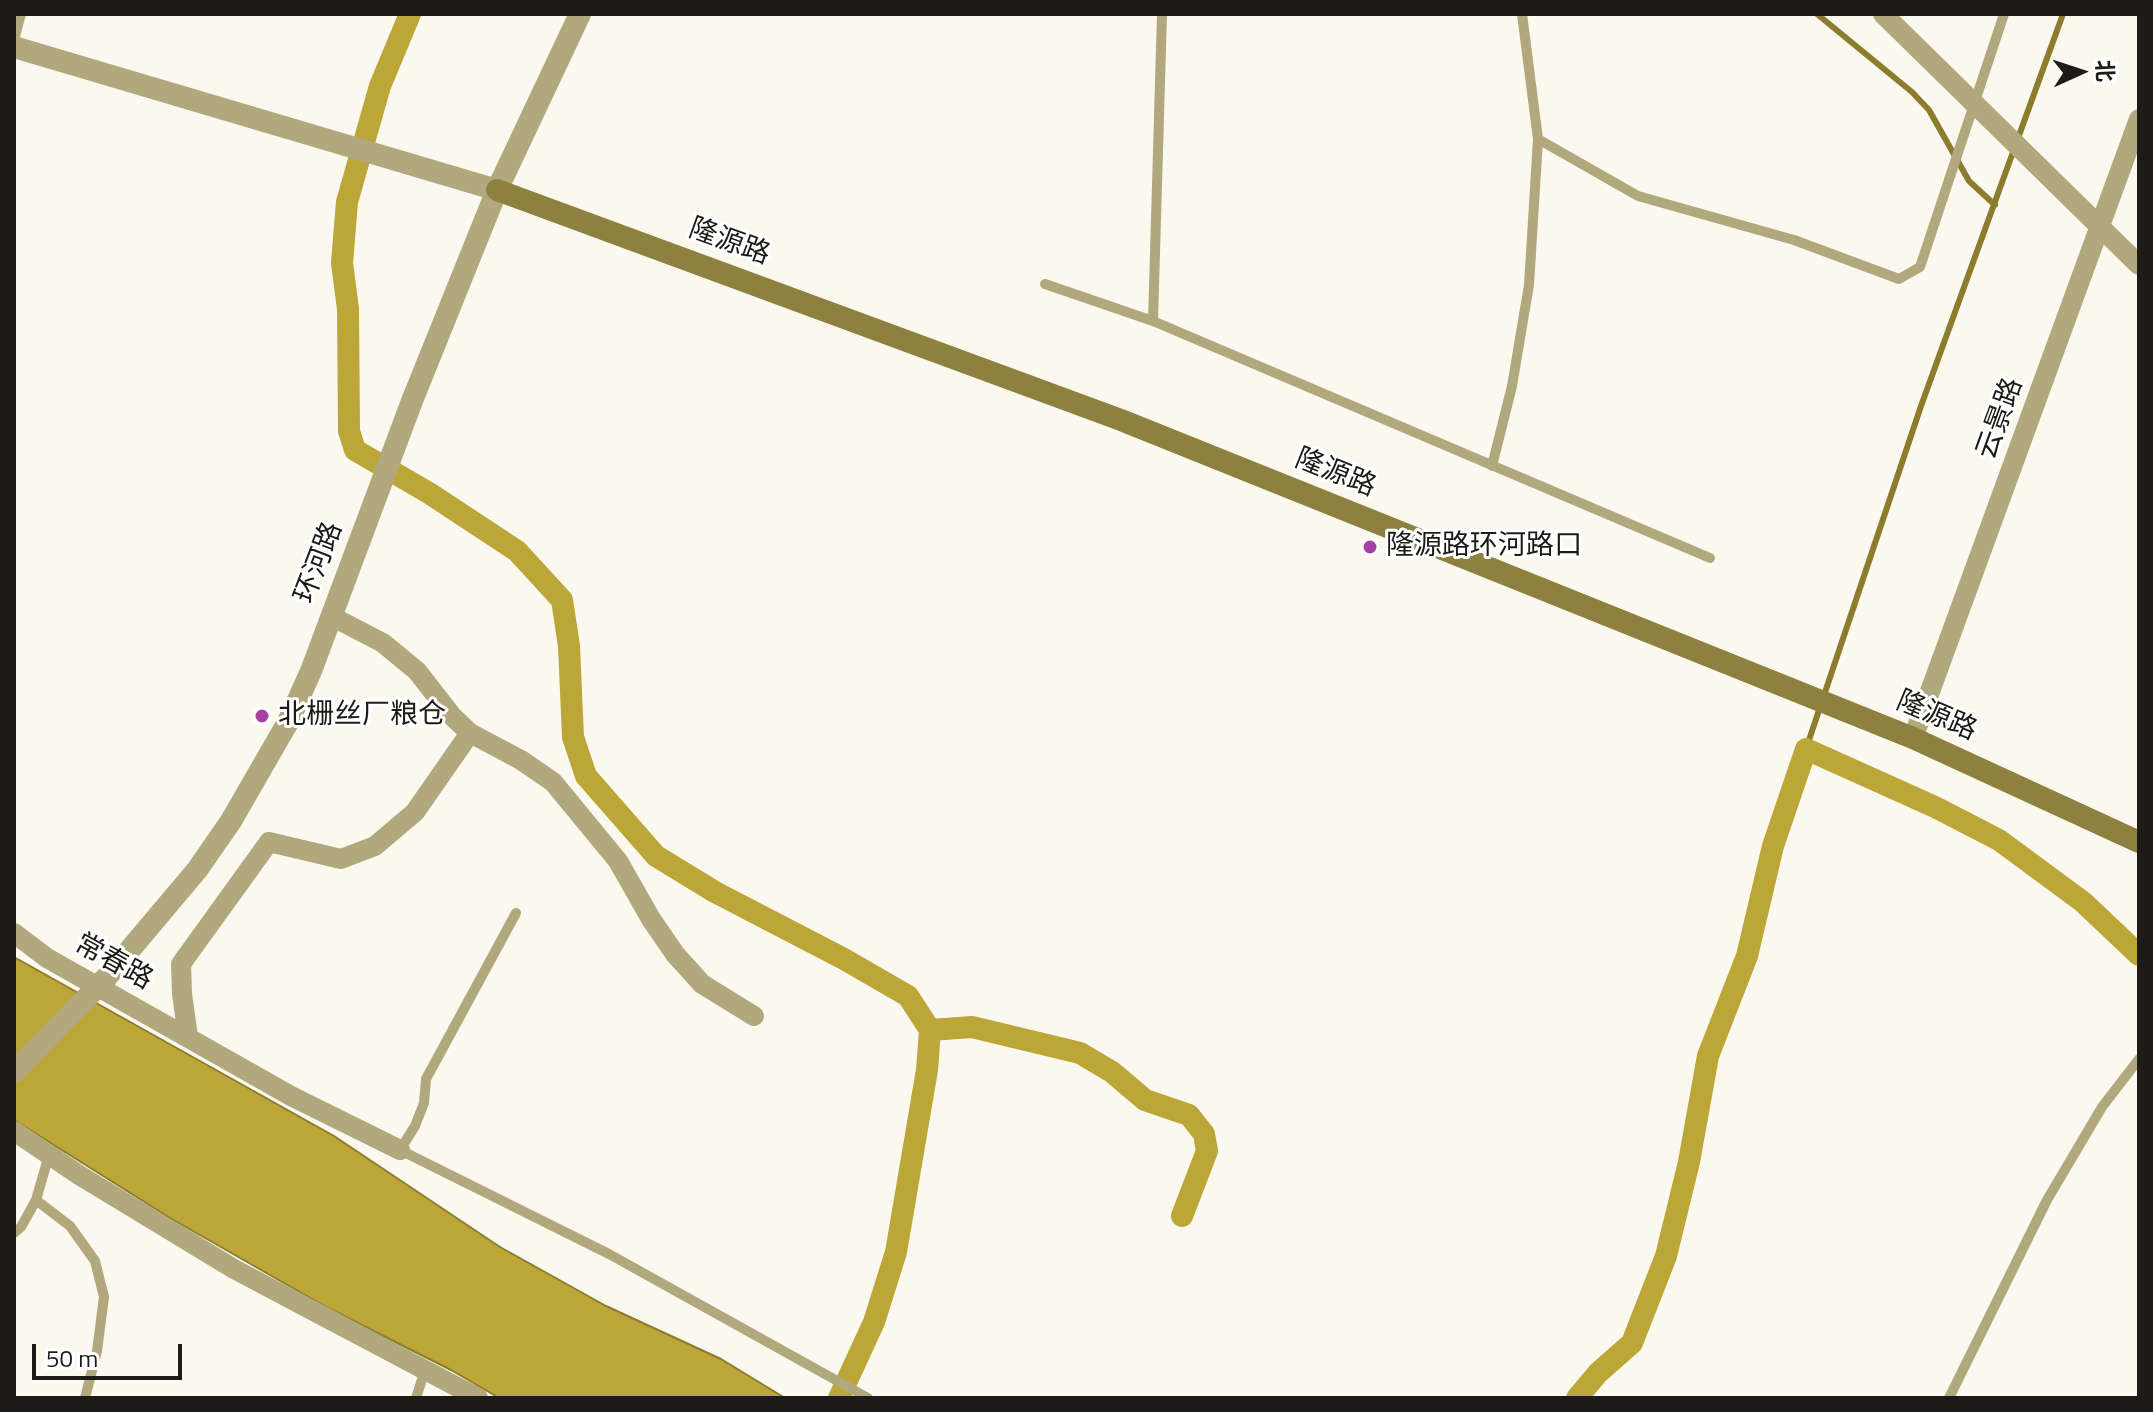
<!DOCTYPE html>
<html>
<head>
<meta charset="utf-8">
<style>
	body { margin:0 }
	#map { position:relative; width:2153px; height:1412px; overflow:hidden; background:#fbf9ef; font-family:"Titillium Web","Noto Sans SC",sans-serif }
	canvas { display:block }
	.frame { position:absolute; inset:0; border:16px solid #1c1b18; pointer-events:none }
	.north { position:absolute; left:2041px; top:32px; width:80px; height:80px; -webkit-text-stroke:6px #fff; paint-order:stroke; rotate:87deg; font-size:22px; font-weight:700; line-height:32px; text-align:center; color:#1c1b18 }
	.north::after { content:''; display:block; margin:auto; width:28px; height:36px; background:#1c1b18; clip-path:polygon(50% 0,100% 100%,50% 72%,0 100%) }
	.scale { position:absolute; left:32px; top:1344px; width:150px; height:36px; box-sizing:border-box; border:4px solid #1c1b18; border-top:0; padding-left:10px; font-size:24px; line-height:28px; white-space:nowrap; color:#1c1b18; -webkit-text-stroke:6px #fff; paint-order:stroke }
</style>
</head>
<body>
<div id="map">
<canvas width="2153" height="1412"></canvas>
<div class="frame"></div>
<div class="north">北</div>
<div class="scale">50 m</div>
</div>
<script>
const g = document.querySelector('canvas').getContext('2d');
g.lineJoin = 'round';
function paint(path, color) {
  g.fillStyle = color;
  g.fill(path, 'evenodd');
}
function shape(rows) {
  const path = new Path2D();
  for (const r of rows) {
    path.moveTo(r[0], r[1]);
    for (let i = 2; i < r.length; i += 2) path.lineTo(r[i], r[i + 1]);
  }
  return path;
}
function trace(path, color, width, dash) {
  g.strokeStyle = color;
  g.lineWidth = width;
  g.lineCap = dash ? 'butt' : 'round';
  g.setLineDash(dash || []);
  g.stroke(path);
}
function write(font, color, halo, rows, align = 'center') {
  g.font = font + ' "Titillium Web","Noto Sans SC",sans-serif';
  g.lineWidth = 6;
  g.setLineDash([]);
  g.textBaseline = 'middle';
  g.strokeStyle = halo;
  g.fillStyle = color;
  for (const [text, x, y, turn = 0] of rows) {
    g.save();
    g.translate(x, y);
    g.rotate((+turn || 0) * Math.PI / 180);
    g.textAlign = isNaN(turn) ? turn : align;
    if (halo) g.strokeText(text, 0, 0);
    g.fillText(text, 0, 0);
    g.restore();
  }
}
const water = shape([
	[14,957,334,1136,500,1247,606,1306,721,1359,785,1398,499,1398,451,1370,326,1307,170,1218,14,1120,14,957]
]);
paint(water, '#bca638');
trace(water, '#8c7c2e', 2);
trace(shape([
	[1817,14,1912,92,1929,110,1969,181,1995,205],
	[1806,749,1921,406,2063,14]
]), '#8c7c2e', 6);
trace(shape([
	[410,14,380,86,347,202,342,263,348,309,349,431,355,450,429,493,517,551,562,600,569,646,573,737,586,776,656,856,715,892,844,959,908,996,930,1030,927,1070,896,1252,874,1322,839,1398],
	[930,1030,972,1027,1080,1053,1112,1072,1145,1100,1189,1115,1204,1134,1207,1151,1182,1216],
	[1577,1398,1598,1373,1632,1343,1666,1256,1689,1162,1708,1056,1747,956,1773,846,1806,749,1935,807,1999,840,2083,902,2139,955]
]), '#bca638', 22);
trace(shape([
	[14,40,21,14],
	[1538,139,1638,196,1794,240,1899,279,1920,267,2004,14],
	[1045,284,1153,321,1710,558],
	[1153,321,1162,14],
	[1492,466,1512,386,1529,285,1538,139,1522,14],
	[516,913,426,1079,424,1103,415,1126,400,1150,609,1254,868,1398],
	[36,1200,70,1226,95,1261,104,1297,97,1351,85,1398],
	[14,1233,21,1227,36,1200,49,1155],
	[416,1398,425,1370],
	[1949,1398,2047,1200,2102,1107,2139,1059]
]), '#b1a87e', 10);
trace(shape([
	[1883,14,2139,265],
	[331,616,383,643,417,671,452,716,470,733,521,760,553,782,618,861,651,919,675,954,702,984,754,1016],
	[1913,738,2139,119],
	[14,933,47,958,291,1096,400,1150],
	[188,1037,182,994,181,964,269,842,341,859,375,846,415,812,470,733],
	[14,1131,79,1175,234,1269,478,1398]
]), '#b1a87e', 20);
trace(shape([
	[14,47,497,190],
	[106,978,197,870,231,821,288,722,311,671,412,401,497,190,580,14]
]), '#b1a87e', 22);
trace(shape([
	[497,190,1121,420,1913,738,2139,842]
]), '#8e813f', 22);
trace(shape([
	[14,1072,106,978]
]), '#b1a87e', 22);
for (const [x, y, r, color] of [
	[1370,547,8,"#a640a5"],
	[262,716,8,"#a640a5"]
]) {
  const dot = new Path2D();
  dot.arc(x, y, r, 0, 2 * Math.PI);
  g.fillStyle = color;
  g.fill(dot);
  trace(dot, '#fff', 3);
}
write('28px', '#1c1b18', '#fff', [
	["隆源路",729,243,20],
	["云景路",2001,419,-70],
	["隆源路",1335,474,22],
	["环河路",320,563,-69],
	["隆源路",1936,717,23],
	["常春路",113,963,29]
]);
write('28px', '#1c1b18', '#fff', [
	["隆源路环河路口",1386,547],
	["北栅丝厂粮仓",278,716]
], 'left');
</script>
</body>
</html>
